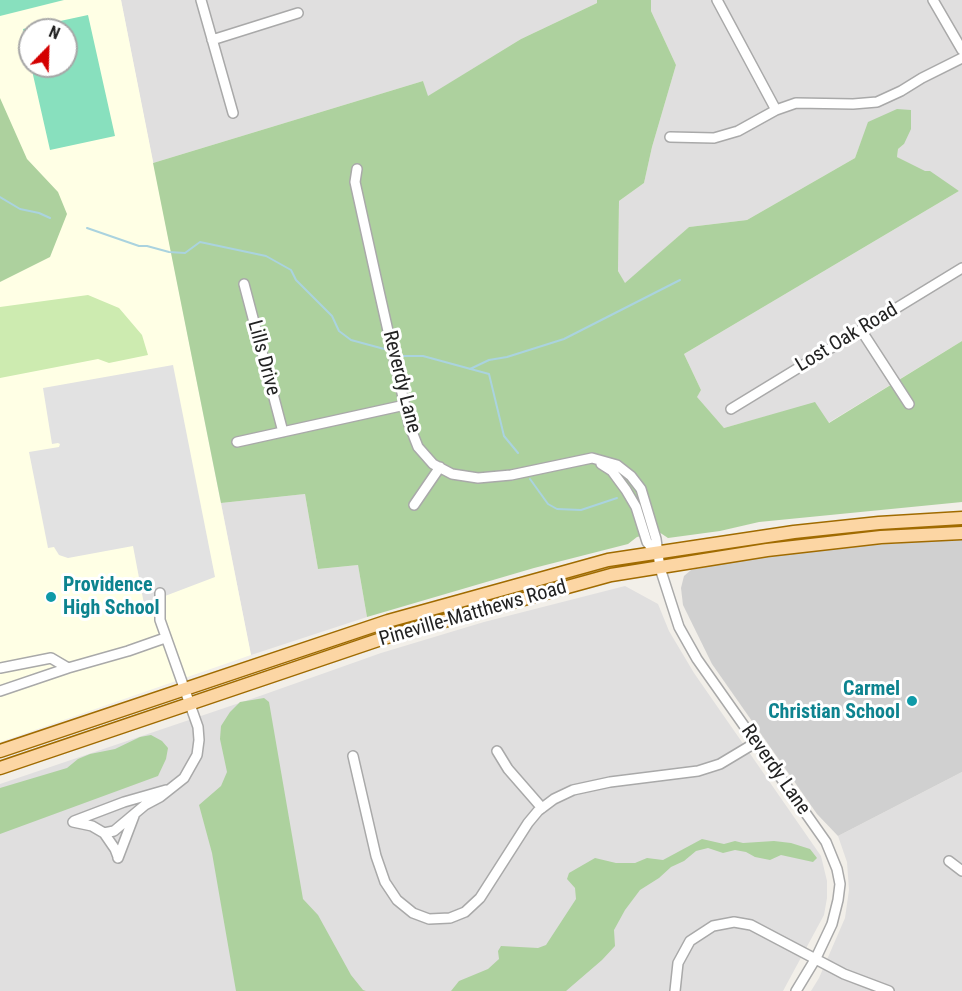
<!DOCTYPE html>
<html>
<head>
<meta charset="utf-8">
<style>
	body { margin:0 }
	#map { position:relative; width:962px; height:991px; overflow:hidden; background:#f2efe9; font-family:"Roboto Condensed",sans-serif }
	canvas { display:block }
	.north { position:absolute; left:18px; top:18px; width:60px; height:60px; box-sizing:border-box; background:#fff; border:2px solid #a7a7a7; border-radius:50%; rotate:23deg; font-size:16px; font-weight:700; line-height:24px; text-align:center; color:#222 }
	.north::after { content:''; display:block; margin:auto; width:21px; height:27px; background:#d40000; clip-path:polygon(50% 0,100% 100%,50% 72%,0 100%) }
</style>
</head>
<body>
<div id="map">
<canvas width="962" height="991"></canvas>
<div class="north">N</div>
</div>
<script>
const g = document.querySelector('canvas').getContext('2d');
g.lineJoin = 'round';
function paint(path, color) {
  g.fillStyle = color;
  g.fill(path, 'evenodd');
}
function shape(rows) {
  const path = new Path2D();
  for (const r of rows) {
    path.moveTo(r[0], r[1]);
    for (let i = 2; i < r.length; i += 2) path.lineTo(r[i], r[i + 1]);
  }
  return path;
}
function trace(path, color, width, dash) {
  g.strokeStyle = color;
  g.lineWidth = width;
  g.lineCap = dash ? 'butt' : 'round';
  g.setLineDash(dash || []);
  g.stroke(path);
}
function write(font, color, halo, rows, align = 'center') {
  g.font = font + ' "Roboto Condensed",sans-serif';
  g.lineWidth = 6;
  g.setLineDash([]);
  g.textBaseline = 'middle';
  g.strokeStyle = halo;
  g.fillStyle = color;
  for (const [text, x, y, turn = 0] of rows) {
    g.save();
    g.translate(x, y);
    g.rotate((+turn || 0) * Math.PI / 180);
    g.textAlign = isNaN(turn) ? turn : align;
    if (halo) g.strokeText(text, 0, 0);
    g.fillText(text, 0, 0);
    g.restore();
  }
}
paint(shape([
	[121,0,597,0,597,3,521,39,427,97,423,81,153,163],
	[651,0,962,0,962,341,828,423,815,403,724,428,696,397,701,390,684,354,959,191,897,157,898,149,904,144,869,122,855,158,747,220,689,227,625,284,618,271,619,201,644,183,652,147,676,65,651,11],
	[305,494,318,569,358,565,367,617,251,655,221,503],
	[625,586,658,604,669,631,694,673,821,856,827,881,827,898,824,915,783,991,0,991,0,784,257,697,381,653,484,622],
	[962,772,962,991,811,991,819,978,845,918,849,890,847,862,838,836]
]), '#e0dfdf');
paint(shape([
	[0,0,121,0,251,655,0,742],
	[30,30,66,30,66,66,30,66]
]), '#ffffe5');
paint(shape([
	[962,539,962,772,838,836,817,814,712,664,683,605,681,588,684,576,691,570,739,560,871,545]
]), '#d0d0d0');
paint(shape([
	[88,295,119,308,142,335,148,355,109,363,98,359,0,378,0,307]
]), '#cdebb0');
paint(shape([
	[597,0,651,0,651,11,676,65,652,147,644,183,619,201,618,271,625,283,689,227,747,220,855,158,868,122,897,109,911,110,911,129,904,144,898,149,897,157,925,171,930,171,959,191,684,354,701,390,697,397,724,428,815,402,829,423,962,341,962,502,759,522,720,531,668,538,659,532,637,537,628,544,534,568,367,617,358,565,318,569,305,494,221,503,153,163,423,81,428,96,521,39,597,3],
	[0,98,27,159,58,192,67,214,50,257,0,282],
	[264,698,269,702,303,899,318,915,351,975,363,990,366,991,236,991,212,853,199,805,221,786,227,772,220,739,221,726,230,712,240,702],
	[151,735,162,741,168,748,166,759,158,776,0,834,0,788,67,768,78,759,90,754,115,749,140,737],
	[702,839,724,844,735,841,743,843,774,841,791,843,810,849,817,858,813,862,781,855,770,860,755,857,746,852,735,850,723,853,708,848,696,851,684,861,671,867,659,878,640,890,625,910,614,930,615,946,602,960,566,991,451,991,459,981,488,969,499,959,498,951,501,946,538,948,546,945,576,899,575,888,567,879,569,873,595,858,616,863,635,863,647,858,663,860]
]), '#add19e');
paint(shape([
	[0,0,64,0,0,16],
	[88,15,115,136,50,150,31,66,66,66,66,30,30,30,30,61,23,29]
]), '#88e0be');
paint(shape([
	[173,365,215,577,144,604,133,546,68,558,59,555,54,547,48,548,29,452,59,447,60,444,58,443,52,444,43,388]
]), '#e2e2e2');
trace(shape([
	[0,197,20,209,39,213,50,218],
	[87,228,139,246,147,246,169,252,185,253,200,242,266,256,291,270,296,280,332,316,339,331,351,340,388,350],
	[401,356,423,356,489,374,504,436,518,453],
	[470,369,489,360,507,357,564,339,680,280],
	[530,479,548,504,557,509,581,510,617,498]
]), '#aad3df', 2);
const minor = shape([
	[201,0,233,113],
	[717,0,776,110],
	[933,0,962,50],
	[212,40,298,13],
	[670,137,714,138,738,131,776,110,796,103,853,104,877,102,901,91,922,78,962,58],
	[357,169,355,182,379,291,409,424,418,447,433,464,452,474,478,478,511,475,592,458,617,465,631,476,641,489,656,539,660,568,679,627,697,659,826,842,837,869,840,884,838,900,832,924,816,958,796,991],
	[244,284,283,432],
	[861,330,909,404],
	[731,409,962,268],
	[237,442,405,405],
	[601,464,612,471,626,490,636,507,647,542,657,554],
	[414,505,440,467],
	[0,668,51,658,68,668,128,651,165,638],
	[0,691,68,668],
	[497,751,508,769,542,808],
	[353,756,376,856,385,882,397,900,413,913,429,919,450,918,465,912,480,898,528,823,538,811,554,799,573,790,610,782,698,771,720,764,755,743],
	[74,821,124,802,166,790],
	[73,822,92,826,104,833,114,831,145,805,160,797,184,778,197,755,199,740,198,727,160,620,160,593],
	[104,833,115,849,118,857],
	[118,858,134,816],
	[949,861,962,871],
	[675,991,678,963,690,941,713,926,734,922,751,925,844,974,889,991]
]);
const major = shape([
	[0,751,388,621,608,560,794,532,879,523,962,518],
	[0,768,393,635,611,575,767,550,881,537,962,533]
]);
trace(minor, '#a9a9a9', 12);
trace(major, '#a06b00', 15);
trace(minor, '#fff', 9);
trace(major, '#fcd6a4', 12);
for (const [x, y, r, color] of [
	[51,597,6,"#0f9aa8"],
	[912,701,6,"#0f9aa8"]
]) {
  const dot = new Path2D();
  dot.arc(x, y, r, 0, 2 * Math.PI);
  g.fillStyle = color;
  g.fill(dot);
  trace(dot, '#fff', 2);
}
write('20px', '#222', '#fff', [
	["Lost Oak Road",847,338,-31],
	["Lills Drive",263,358,75],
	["Reverdy Lane",401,382,76],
	["Pineville-Matthews Road",473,614,-16],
	["Reverdy Lane",775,770,55]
]);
write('bold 20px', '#0d838f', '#fff', [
	["Providence",63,586],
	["High School",63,609],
	["Carmel",900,690,"right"],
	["Christian School",900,713,"right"]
], 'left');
</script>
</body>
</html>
